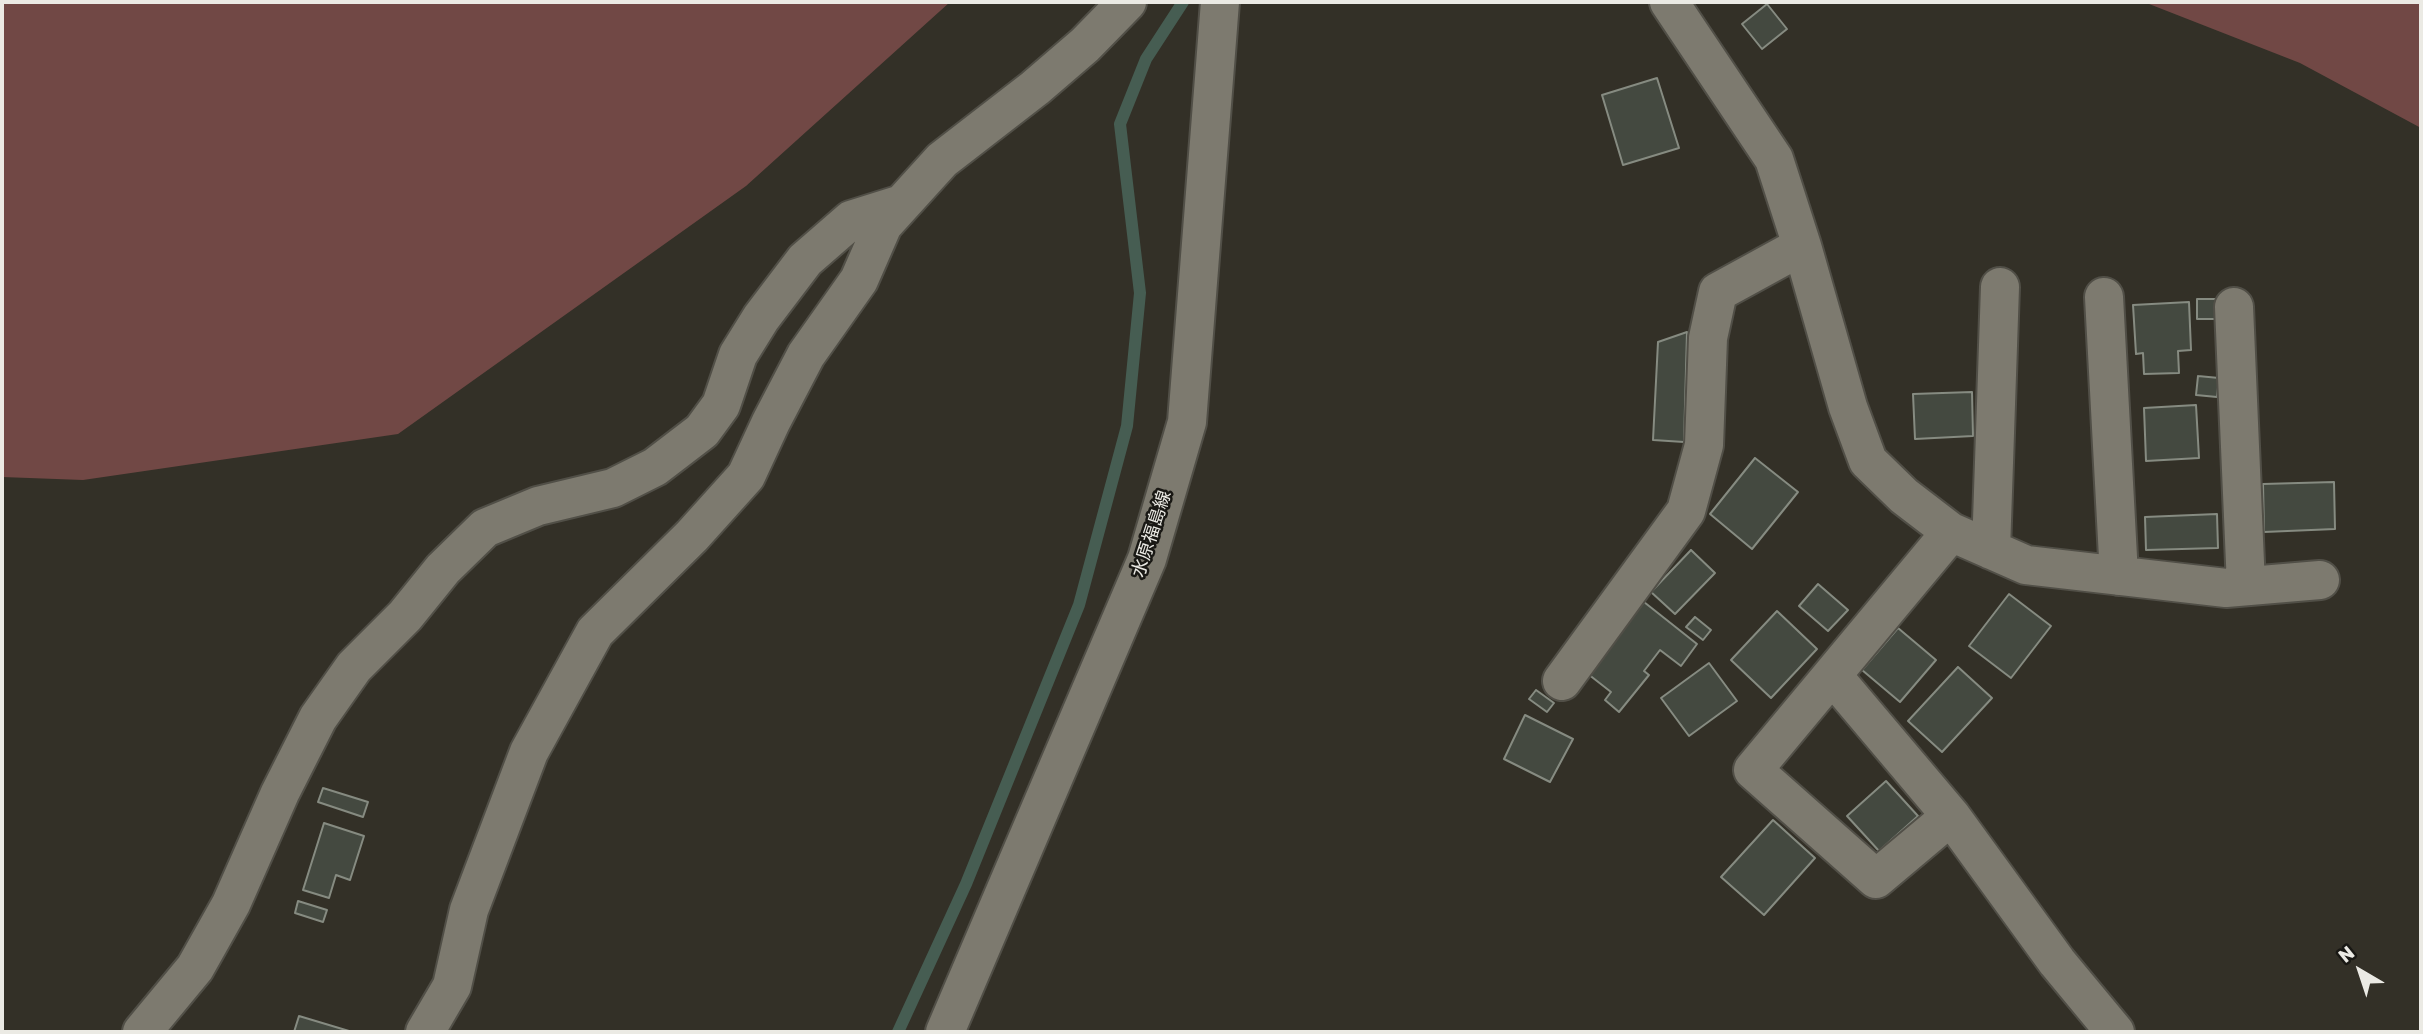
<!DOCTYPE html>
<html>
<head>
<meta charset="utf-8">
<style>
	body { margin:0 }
	#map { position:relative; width:2423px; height:1034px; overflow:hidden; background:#333027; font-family:Rubik,sans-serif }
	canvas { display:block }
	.frame { position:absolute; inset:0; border:4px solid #ebeae4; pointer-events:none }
	.north { position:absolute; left:2325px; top:936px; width:70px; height:70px; -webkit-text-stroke:5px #191814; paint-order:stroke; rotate:321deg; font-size:19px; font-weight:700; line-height:28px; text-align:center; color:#ebeae4 }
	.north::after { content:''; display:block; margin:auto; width:24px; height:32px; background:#ebeae4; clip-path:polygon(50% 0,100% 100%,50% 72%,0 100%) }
</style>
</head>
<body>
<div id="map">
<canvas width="2423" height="1034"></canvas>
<div class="frame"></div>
<div class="north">N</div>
</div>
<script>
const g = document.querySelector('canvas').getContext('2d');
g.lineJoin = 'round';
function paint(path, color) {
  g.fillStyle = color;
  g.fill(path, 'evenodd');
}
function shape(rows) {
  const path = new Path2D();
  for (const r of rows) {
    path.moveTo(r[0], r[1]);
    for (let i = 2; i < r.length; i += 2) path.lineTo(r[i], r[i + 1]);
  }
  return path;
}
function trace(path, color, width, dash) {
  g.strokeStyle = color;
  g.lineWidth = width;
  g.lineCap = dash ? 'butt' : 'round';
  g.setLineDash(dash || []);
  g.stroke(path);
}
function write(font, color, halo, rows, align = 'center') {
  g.font = font + ' Rubik,"Noto Sans JP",sans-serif';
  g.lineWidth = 5;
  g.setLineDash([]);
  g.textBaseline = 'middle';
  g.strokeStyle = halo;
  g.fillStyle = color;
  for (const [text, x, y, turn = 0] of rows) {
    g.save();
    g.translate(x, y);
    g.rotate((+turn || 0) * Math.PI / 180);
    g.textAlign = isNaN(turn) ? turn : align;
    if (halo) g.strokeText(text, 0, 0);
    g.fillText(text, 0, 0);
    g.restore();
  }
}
paint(shape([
	[2,2,950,2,746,186,398,434,83,480,2,477],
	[2144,2,2421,2,2421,128,2300,63]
]), '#714845');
trace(shape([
	[898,1032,966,884,1079,605,1127,426,1140,293,1120,124,1146,59,1183,2]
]), '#465d52', 12);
const building = shape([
	[1767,4,1787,29,1762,49,1742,24,1767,4],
	[1657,78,1679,148,1623,165,1602,95,1657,78],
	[2197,299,2217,299,2216,319,2197,319,2197,299],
	[2189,302,2191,350,2178,351,2179,373,2144,374,2143,353,2136,354,2133,305,2189,302],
	[1687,332,1684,442,1653,440,1658,342,1687,332],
	[2198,376,2219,378,2217,397,2196,395,2198,376],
	[1972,392,1973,436,1915,439,1913,394,1972,392],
	[2196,405,2199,458,2146,461,2144,408,2196,405],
	[1755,458,1798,492,1752,549,1710,514,1755,458],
	[2334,482,2335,529,2264,532,2263,484,2334,482],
	[2217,514,2218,548,2146,550,2145,517,2217,514],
	[1691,550,1715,573,1675,614,1651,592,1691,550],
	[1818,584,1848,610,1828,631,1799,606,1818,584],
	[2009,594,2051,626,2011,678,1969,646,2009,594],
	[1644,602,1697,644,1681,666,1660,650,1644,671,1649,675,1619,712,1605,700,1611,692,1588,674,1644,602],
	[1777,611,1817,649,1771,698,1731,660,1777,611],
	[1695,617,1711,630,1703,640,1686,627,1695,617],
	[1898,628,1936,660,1900,702,1862,670,1898,628],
	[1709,663,1737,701,1689,736,1661,698,1709,663],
	[1958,667,1992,698,1942,752,1908,721,1958,667],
	[1536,690,1554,703,1547,712,1529,699,1536,690],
	[1525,715,1573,739,1550,782,1504,759,1525,715],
	[1886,781,1918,816,1879,851,1847,816,1886,781],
	[323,788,368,802,363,817,318,802,323,788],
	[1773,820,1815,858,1764,915,1721,877,1773,820],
	[324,823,364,836,350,880,336,875,329,898,303,890,324,823],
	[298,901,327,910,323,922,295,913,298,901],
	[299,1016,349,1031,349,1032,294,1032,299,1016]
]);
paint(building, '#444940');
trace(building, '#868b81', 2);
const street = shape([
	[1669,2,1774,159,1802,246,1848,407,1868,461,1904,496,1951,532,2026,565,2226,588,2320,580],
	[2104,297,2119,576],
	[2234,307,2246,586],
	[1991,550,2000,287],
	[1832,675,1951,816,2057,962,2115,1032],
	[1562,681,1686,511,1704,445,1708,338,1718,292,1802,246],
	[1951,816,1876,879,1753,770,1951,532],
	[142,1032,195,968,231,904,280,793,318,718,354,667,405,616,443,569,485,528,538,506,613,488,655,467,702,431,721,405,738,355,761,318,805,260,851,220,902,204],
	[425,1032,452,986,469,910,529,752,595,632,692,536,746,476,771,422,806,355,859,280,883,225,942,160,1035,88,1085,45,1127,2]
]);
const secondary = shape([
	[945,1032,1147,559,1187,422,1220,2]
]);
trace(street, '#514f47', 42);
trace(secondary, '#514f47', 42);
trace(street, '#7d7a6f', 38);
trace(secondary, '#7d7a6f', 38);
write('18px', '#ebeae4', '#191814', [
	["水原福島線",1152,534,-72]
]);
</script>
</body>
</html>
